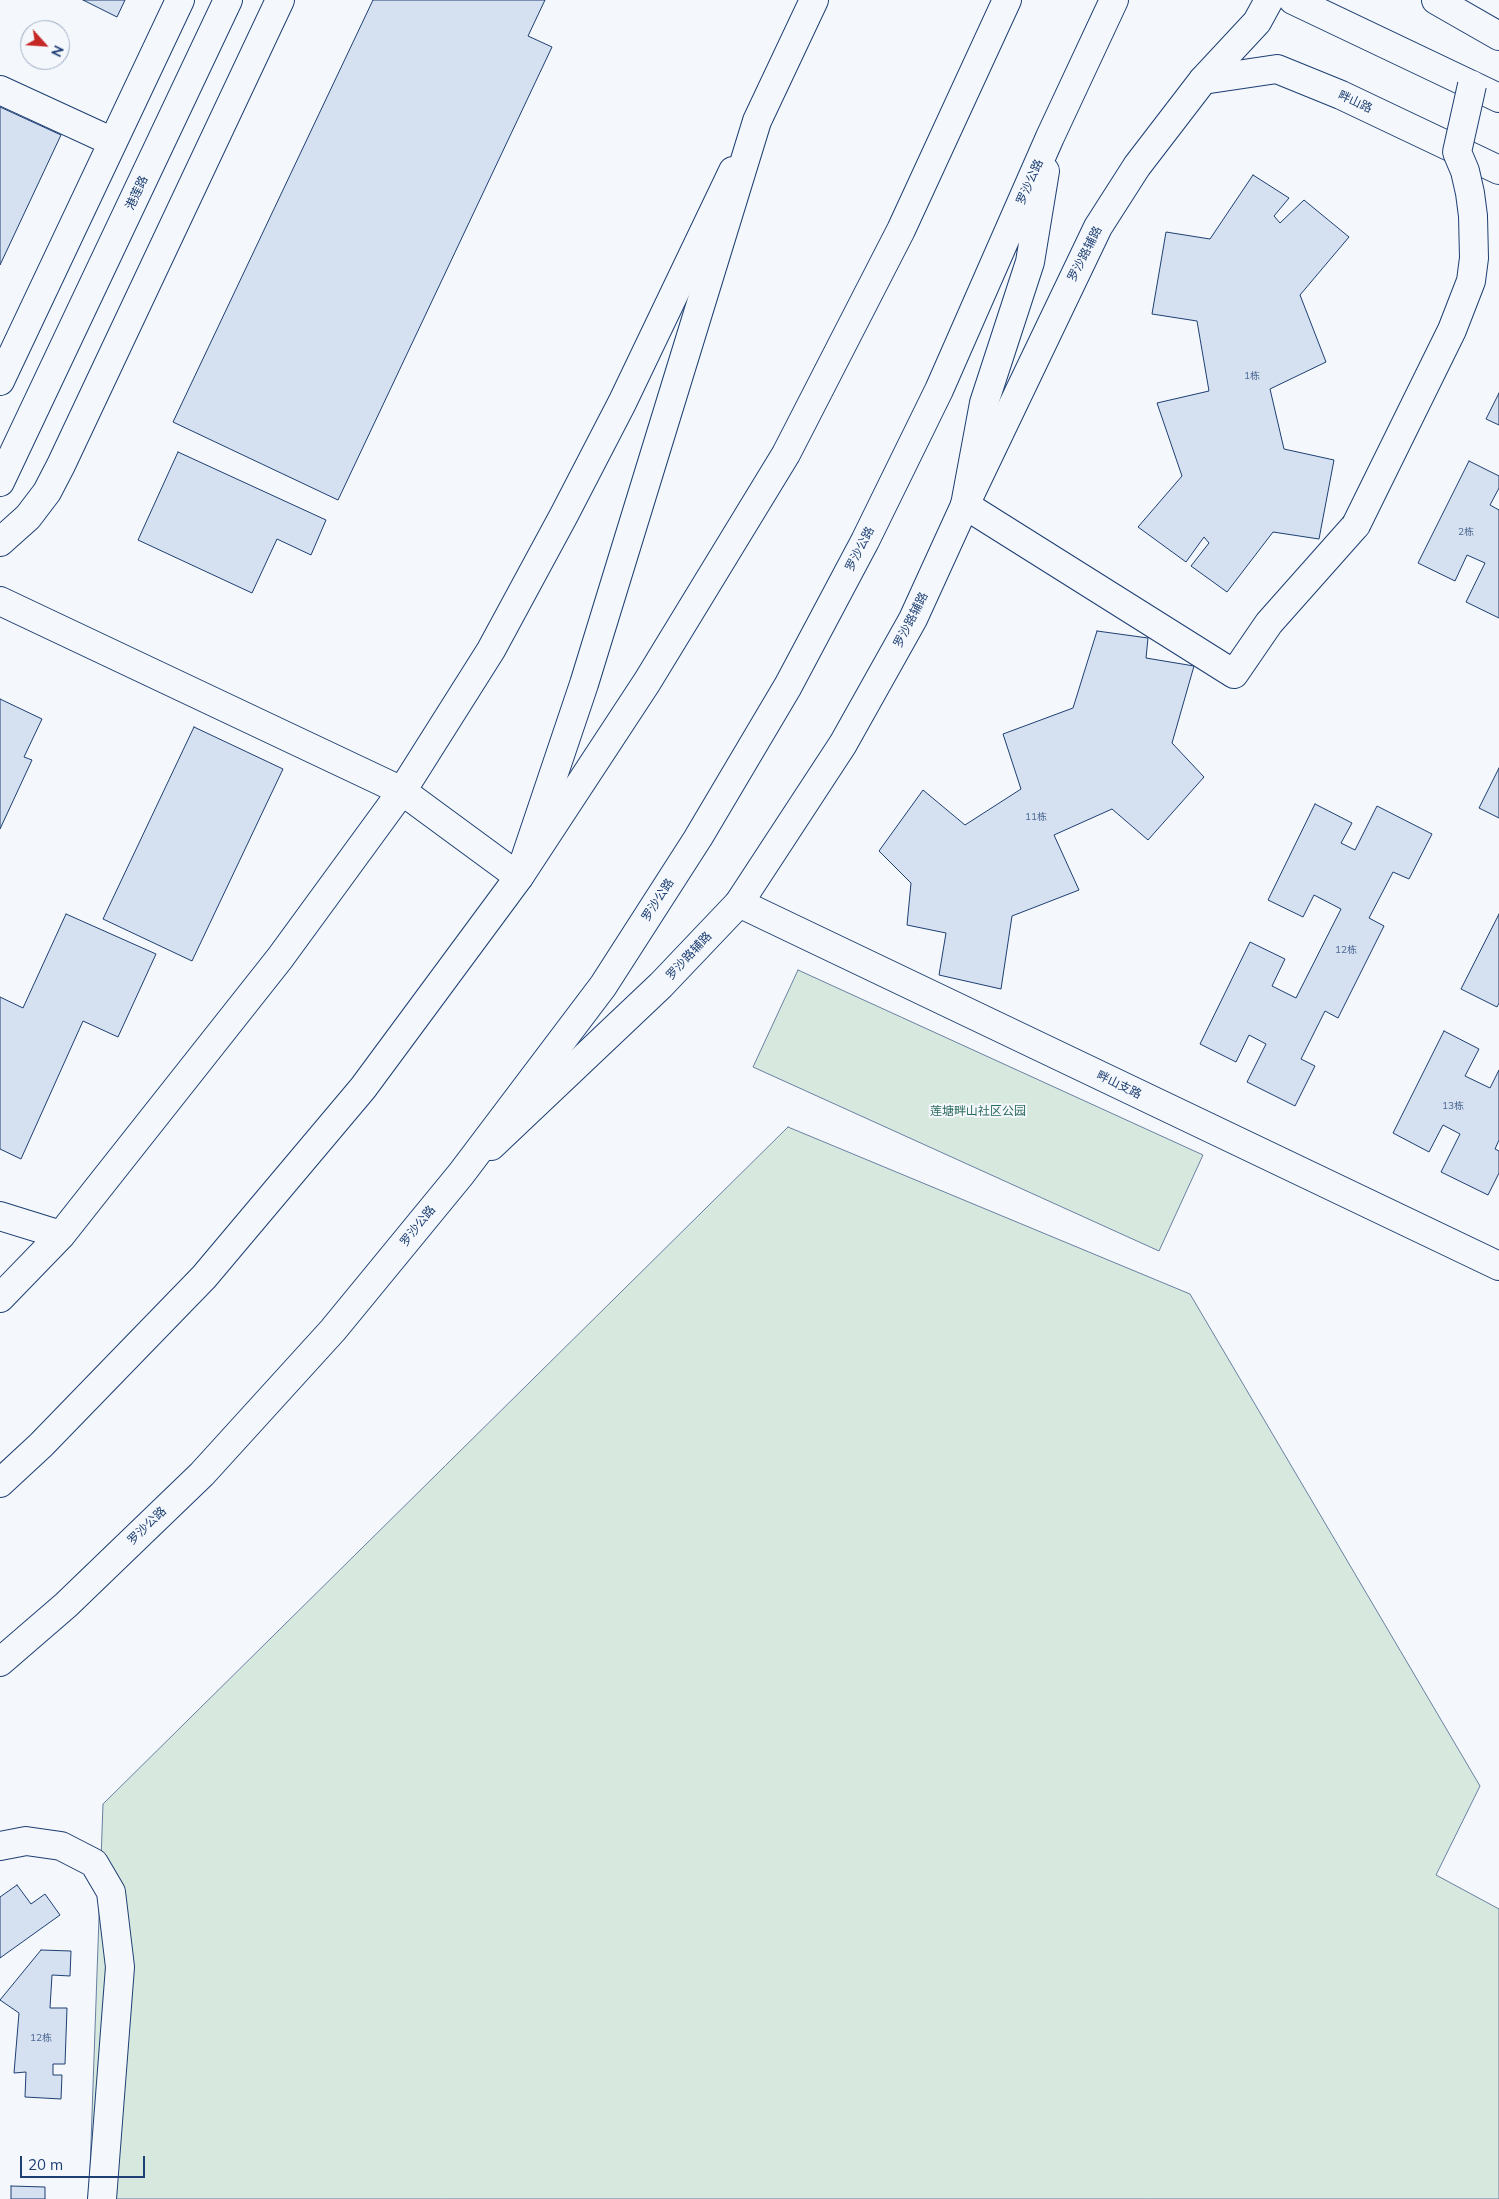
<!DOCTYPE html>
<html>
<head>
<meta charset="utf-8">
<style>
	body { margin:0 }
	#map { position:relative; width:1499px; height:2199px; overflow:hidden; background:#f4f7fb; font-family:Mulish,sans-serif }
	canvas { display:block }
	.north { position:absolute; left:20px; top:20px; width:50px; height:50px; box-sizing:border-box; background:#f4f7fb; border:1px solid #9eadc5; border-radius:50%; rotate:116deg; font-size:14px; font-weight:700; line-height:20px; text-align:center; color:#1d3f73 }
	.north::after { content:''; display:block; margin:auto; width:18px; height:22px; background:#c62828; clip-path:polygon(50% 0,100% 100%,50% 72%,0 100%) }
	.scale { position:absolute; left:20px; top:2156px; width:125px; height:22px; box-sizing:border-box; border:2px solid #1d3f73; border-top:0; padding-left:6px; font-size:15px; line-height:18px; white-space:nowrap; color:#1d3f73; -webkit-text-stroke:4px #f4f7fb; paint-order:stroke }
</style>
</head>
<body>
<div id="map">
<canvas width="1499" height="2199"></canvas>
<div class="north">N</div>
<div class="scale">20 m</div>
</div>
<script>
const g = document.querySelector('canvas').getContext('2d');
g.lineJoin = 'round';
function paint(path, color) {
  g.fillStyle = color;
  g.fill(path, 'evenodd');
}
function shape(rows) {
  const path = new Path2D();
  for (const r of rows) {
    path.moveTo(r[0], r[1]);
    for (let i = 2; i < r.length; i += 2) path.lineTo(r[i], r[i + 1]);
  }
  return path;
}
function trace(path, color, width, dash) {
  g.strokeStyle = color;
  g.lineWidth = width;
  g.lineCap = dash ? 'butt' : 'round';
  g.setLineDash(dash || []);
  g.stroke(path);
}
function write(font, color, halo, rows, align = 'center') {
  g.font = font + ' Mulish,"Noto Sans SC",sans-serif';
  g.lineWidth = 4;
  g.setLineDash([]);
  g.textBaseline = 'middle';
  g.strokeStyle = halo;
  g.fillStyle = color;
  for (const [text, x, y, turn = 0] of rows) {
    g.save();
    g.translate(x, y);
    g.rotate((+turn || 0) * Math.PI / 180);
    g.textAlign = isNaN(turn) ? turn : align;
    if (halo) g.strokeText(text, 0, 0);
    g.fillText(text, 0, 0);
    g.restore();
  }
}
const green = shape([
	[798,970,1203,1155,1159,1251,753,1067,798,970],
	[788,1127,1190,1294,1480,1786,1436,1875,1499,1909,1499,2199,89,2199,103,1804,788,1127]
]);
paint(green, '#d7e8df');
trace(green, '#687fa3', 1);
const building = shape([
	[83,0,125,0,117,17,83,0],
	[373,0,545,0,528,36,552,47,338,500,173,422,373,0],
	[0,107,61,135,0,265,0,107],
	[1253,175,1289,198,1274,216,1280,223,1304,200,1349,237,1300,295,1326,362,1270,389,1284,449,1334,460,1319,539,1273,532,1227,592,1191,566,1209,543,1204,537,1186,562,1138,527,1182,476,1157,403,1209,391,1197,321,1152,314,1166,232,1210,239,1253,175],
	[1499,393,1499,425,1486,419,1499,393],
	[178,452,326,520,311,555,277,539,252,593,138,540,178,452],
	[1469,461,1499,476,1499,488,1490,505,1499,510,1499,618,1466,602,1485,563,1467,555,1455,581,1418,563,1469,461],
	[1097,631,1148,638,1146,658,1194,666,1172,743,1204,777,1148,840,1112,809,1054,835,1079,890,1012,916,1001,989,939,975,946,933,907,925,911,883,879,851,923,790,965,825,1021,789,1003,734,1073,708,1097,631],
	[0,699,42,719,24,757,32,760,0,829,0,699],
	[194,727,283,769,192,961,103,919,194,727],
	[1499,768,1499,818,1479,808,1499,768],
	[1315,804,1352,823,1341,843,1355,850,1377,806,1432,834,1409,879,1393,872,1369,918,1384,926,1338,1018,1325,1011,1301,1059,1315,1066,1295,1106,1247,1082,1266,1044,1249,1035,1236,1062,1200,1044,1250,942,1285,959,1272,986,1296,998,1341,909,1314,895,1303,917,1268,900,1315,804],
	[66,914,156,954,118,1037,83,1021,21,1159,0,1149,0,997,23,1008,66,914],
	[1499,914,1499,1003,1497,1007,1461,989,1499,914],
	[1444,1031,1479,1049,1465,1076,1490,1088,1499,1070,1499,1140,1495,1149,1499,1151,1499,1173,1488,1195,1441,1172,1460,1134,1443,1125,1429,1152,1393,1133,1444,1031],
	[17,1885,31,1904,45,1894,60,1915,0,1958,0,1897,17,1885],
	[41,1950,71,1951,70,1976,52,1975,50,2008,67,2008,65,2064,53,2064,53,2075,62,2075,61,2099,25,2097,26,2072,14,2073,19,2013,0,2000,41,1950],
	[11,2186,45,2187,45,2199,11,2199,11,2186]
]);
paint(building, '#d5e0f0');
trace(building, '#1d3f73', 1);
const minor = shape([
	[1293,0,1499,98],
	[1436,0,1499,36],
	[1203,80,1277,69,1341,95,1499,170],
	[0,90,113,142],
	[0,381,180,0],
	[0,482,228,0],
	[965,505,1234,674,1269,623,1356,525],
	[0,542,28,517,47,492,61,465,280,0],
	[0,601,402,791,519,877],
	[739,903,1499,1266],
	[0,1216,61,1235],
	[0,1298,61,1235,280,958,402,791,491,650,564,515,622,403,733,171],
	[0,1846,26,1841,61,1846,94,1863,111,1892,120,1967,102,2199]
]);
const major = shape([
	[524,862,584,684,757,121,814,0],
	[491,1146,661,985,739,903,843,744,913,619,965,505,1098,227,1137,166,1203,80,1257,22,1269,0]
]);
const highway = shape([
	[965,505,984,403,1030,262,1045,171],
	[0,1483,41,1445,204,1277,363,1088,519,877,647,682,786,454,901,230,1007,0],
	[0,1662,66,1605,202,1474,333,1330,461,1174,603,986,698,838,788,686,865,541,939,390,1050,137,1114,0]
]);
trace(minor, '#1d3f73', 30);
trace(major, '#1d3f73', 30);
trace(highway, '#1d3f73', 30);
trace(minor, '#f4f7fb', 28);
trace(major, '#f4f7fb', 28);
trace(highway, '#f4f7fb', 28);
const minorBridge = shape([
	[1356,525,1452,330,1471,281,1474,258,1473,216,1470,193,1465,171,1457,152,1472,85]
]);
trace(minorBridge, '#1d3f73', 30, []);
trace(minorBridge, '#f4f7fb', 28);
write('10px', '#4b6792', null, [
	["1栋",1252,376],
	["2栋",1466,532],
	["11栋",1036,817],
	["12栋",1346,950],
	["13栋",1453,1106],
	["12栋",41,2038]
]);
write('12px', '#1d3f73', '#f4f7fb', [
	["畔山路",1355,102,25],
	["罗沙公路",1030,182,-66],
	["港莲路",137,193,-65],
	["罗沙路辅路",1085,254,-63],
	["罗沙公路",860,549,-63],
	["罗沙路辅路",911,620,-63],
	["罗沙公路",658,900,-57],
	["罗沙路辅路",689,956,-47],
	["畔山支路",1119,1085,26],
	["罗沙公路",418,1226,-51],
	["罗沙公路",147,1526,-44]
]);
write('12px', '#2c6c60', '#f4f7fb', [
	["莲塘畔山社区公园",978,1111]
]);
</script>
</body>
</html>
